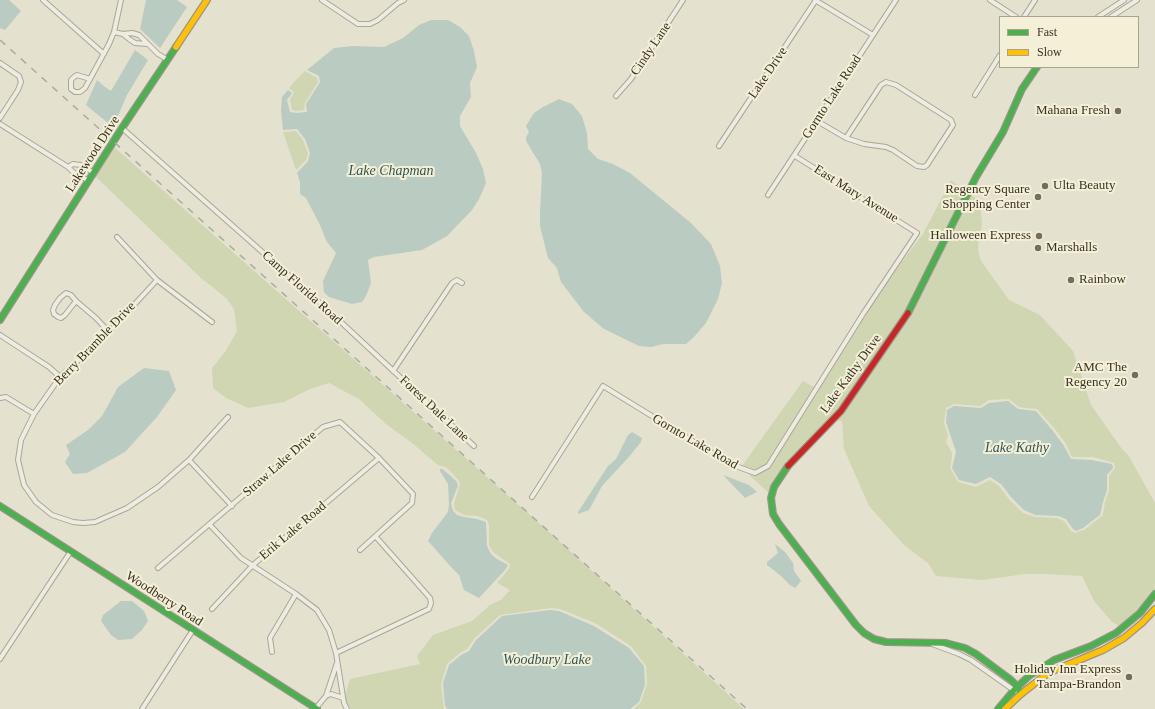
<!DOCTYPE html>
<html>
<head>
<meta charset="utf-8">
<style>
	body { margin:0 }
	#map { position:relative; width:1155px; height:709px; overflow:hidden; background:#e5e1cf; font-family:Georgia,serif }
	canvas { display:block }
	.legend { position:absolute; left:999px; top:16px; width:140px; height:52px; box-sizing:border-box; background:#f4f0d7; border:1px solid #a9a38e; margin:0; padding:5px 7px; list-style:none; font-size:12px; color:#393020 }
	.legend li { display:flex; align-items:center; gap:8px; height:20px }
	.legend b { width:20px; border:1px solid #a9a38e }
</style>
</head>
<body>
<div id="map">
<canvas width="1155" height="709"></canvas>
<ul class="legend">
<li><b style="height:5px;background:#4caf50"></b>Fast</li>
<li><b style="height:5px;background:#ffc107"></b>Slow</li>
</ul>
</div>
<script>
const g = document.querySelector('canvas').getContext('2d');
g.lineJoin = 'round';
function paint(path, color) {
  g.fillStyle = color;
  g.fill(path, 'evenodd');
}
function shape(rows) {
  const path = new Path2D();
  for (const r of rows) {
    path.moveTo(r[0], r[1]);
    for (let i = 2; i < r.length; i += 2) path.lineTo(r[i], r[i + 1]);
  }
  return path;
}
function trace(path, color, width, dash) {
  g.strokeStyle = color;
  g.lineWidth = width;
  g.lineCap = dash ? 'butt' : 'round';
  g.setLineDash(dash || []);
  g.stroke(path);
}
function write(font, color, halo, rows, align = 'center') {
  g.font = font + ' Georgia,serif';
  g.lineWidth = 4;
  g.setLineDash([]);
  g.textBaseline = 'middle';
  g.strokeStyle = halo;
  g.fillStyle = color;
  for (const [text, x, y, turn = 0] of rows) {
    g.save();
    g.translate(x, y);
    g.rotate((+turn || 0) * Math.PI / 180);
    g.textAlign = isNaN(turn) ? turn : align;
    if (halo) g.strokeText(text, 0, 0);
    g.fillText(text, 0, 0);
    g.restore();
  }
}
paint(shape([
	[305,71,317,78,318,82,305,103,304,110,297,111,292,110,290,100,294,92,289,88,294,82],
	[296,131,303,140,308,154,306,160,296,170,283,132],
	[114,147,549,532,744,709,634,709,641,702,647,684,646,666,631,646,595,623,560,609,551,608,500,615,475,638,467,649,460,653,447,664,441,684,444,709,351,709,346,702,345,696,350,679,420,664,417,656,433,635,472,621,490,605,501,600,510,590,497,583,509,569,510,564,493,552,489,545,489,525,487,520,478,516,464,515,455,510,454,503,460,485,459,481,453,474,446,467,438,465,412,443,386,424,359,399,329,383,310,389,284,402,248,408,226,398,213,388,212,368,225,352,237,331,234,309,226,298,205,281,204,281,95,176],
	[951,180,966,191,903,317,839,409,785,466,773,483,769,493,748,474,756,476,770,467,865,315,894,272,923,234],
	[970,194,980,201,982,224,979,237,978,250,981,261,1009,300,1040,315,1073,351,1091,405,1122,449,1128,455,1155,503,1155,590,1138,611,1125,623,1119,626,1112,622,1094,601,1082,576,1047,574,1025,574,982,580,936,576,928,563,905,546,869,506,844,449,842,421,836,420,897,334],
	[1009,399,1019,407,1037,409,1055,429,1066,444,1072,457,1093,457,1114,463,1115,468,1109,476,1109,491,1105,502,1103,515,1084,530,1075,533,1071,531,1064,521,1057,518,1035,517,1023,513,1009,499,999,486,990,480,976,487,958,482,950,468,952,458,952,453,946,442,948,435,944,423,946,408,954,404,980,406,989,400],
	[803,381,814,387,766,464,755,470,742,466]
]), '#d0d5b2');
paint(shape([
	[0,0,9,0,21,11,5,30,0,28],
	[146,0,177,0,187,7,160,48,140,29],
	[431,20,448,20,460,27,469,36,474,51,477,67,470,83,471,97,460,116,460,126,476,153,483,169,486,183,479,199,472,210,447,236,422,250,374,257,368,260,371,283,366,296,362,302,352,304,329,297,324,292,323,281,336,253,327,242,319,223,306,198,300,194,300,182,297,173,308,161,310,153,305,139,297,129,283,130,281,110,282,97,288,90,292,93,287,100,290,112,297,113,307,112,306,104,320,82,319,76,307,70,334,48,353,46,384,47,403,38,419,25],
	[135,50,148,60,127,95,118,116,108,123,86,105,97,80,105,87,111,91],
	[559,99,572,104,582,116,587,133,588,149,598,159,613,164,630,173,691,223,711,244,720,266,722,283,718,299,706,323,693,338,686,344,663,344,651,347,639,346,604,329,584,312,561,282,557,268,548,258,540,226,540,213,542,173,540,164,526,141,526,137,529,132,526,126,534,113,543,107],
	[144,368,169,371,176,390,157,417,125,452,87,473,73,474,65,462,70,454,66,445,88,430,102,416,118,387],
	[1008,401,1018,409,1036,411,1053,431,1064,446,1071,459,1092,460,1112,464,1113,468,1107,475,1107,490,1103,502,1100,515,1083,528,1076,531,1073,529,1066,519,1058,516,1035,515,1024,510,1011,497,1001,484,990,477,976,484,959,480,952,468,956,452,946,422,947,410,954,406,981,408,989,403],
	[632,432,642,438,641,442,628,458,602,486,589,510,578,514,578,512,604,472,608,466,616,459,628,435],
	[441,468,451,476,457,482,458,486,451,503,453,511,457,515,464,517,477,519,486,522,487,546,491,554,497,559,508,565,505,570,479,598,464,590,459,575,452,568,428,541,432,533,448,512,449,504,448,484,440,471],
	[723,475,749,485,757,492,745,498],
	[775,544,785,552,793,563,794,571,801,581,796,587,795,588,790,585,781,576,767,565,767,562,778,553],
	[121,601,132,601,144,611,148,621,142,630,132,639,118,640,111,635,101,621,103,615],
	[550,610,559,611,594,626,629,648,644,666,645,685,639,702,630,709,447,709,445,706,443,683,449,665,461,655,469,651,476,640,502,616]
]), '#bacbc2');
const street = shape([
	[43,0,104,54],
	[322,0,358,24,370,24,378,20,398,3,404,0],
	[815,0,873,35],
	[990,0,1016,17],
	[1024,17,1035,0],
	[1098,17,1124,0],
	[1111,17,1137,0],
	[114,32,123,34,132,33,139,35,158,54,168,60],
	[123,34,129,39,135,43,147,44],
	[0,63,16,74,19,76,21,82,18,90,0,118],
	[90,79,77,75,74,77,71,80,71,89,75,92,80,92,85,88,90,79,109,44,114,32,121,0],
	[975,95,1000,55],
	[616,96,631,79,683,0],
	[817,121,846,138,864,144,886,147,893,150,917,166,924,167,927,165,953,125,951,120,896,85,886,82,881,85,846,138],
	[0,124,68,167,73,172,89,181],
	[122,128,328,310,474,446],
	[719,146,816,0],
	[68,167,73,164,81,165,94,173],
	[768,195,896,0],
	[117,237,157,280,212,322],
	[157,280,109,332,60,377,34,414,21,440,18,460,24,485,36,502,52,515,73,522,83,523,95,522,127,508,158,487,189,460,228,417],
	[76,301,65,315,61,318,58,317,54,314,53,310,55,305,60,298,66,293,71,295,76,301,96,318,109,332],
	[0,335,49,367,60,377],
	[393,371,452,283,457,280,462,283],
	[0,398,6,397,34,414],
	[189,460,232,506],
	[532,497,603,386,730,464,755,473,768,466,863,314,917,233,795,156],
	[210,525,241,558,296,594,317,610,329,630,336,653,344,703,347,709],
	[158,568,323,427,340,422,379,458,413,494,412,503,360,550],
	[212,609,253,565,379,458],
	[932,644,959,654,971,660,1015,691],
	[272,652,270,638,296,594],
	[336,653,429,609,431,603,430,598,376,537],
	[0,659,71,551],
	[326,696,331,694,343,698],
	[316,708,326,696,337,663],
	[142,709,193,630]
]);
const fast = shape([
	[908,313,976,177,1003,132,1022,89,1037,67],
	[0,320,122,128,176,47],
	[788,466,774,487,771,498,773,514,779,524,856,625,864,633,874,639,886,642,946,643,965,648,976,654,1011,680,1017,686,1021,694],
	[0,506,317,709],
	[998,709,1014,690,1029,676,1054,660,1091,646,1116,633,1140,613,1155,594]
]);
const slow = shape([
	[176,47,207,0],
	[1005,709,1021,694,1048,673,1103,650,1124,638,1142,623,1155,609]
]);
const jam = shape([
	[788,466,841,411,908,313]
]);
trace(street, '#aaa698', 6);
trace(fast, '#9a9588', 8);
trace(slow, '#9a9588', 8);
trace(jam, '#9a9588', 8);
trace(street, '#eeebe1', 4);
trace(fast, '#4caf50', 5.5);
trace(slow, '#ffc107', 5.5);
trace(jam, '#c62828', 5.5);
trace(shape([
	[0,40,747,709]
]), '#adaaa1', 1.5, [7, 7]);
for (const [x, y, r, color] of [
	[1118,111,4,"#756e5d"],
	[1045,186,4,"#756e5d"],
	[1038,197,4,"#756e5d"],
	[1039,236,4,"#756e5d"],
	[1038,248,4,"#756e5d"],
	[1071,280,4,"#756e5d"],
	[1135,375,4,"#756e5d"],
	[1129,677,4,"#756e5d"]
]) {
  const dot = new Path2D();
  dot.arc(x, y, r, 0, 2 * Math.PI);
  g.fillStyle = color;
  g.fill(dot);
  trace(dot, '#f4f0d7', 1.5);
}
write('13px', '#393020', '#f4f0d7', [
	["Cindy Lane",651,49,-56],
	["Lake Drive",768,73,-56],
	["Gornto Lake Road",832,97,-57],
	["Lakewood Drive",93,154,-57],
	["East Mary Avenue",856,194,32],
	["Camp Florida Road",302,288,42],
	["Berry Bramble Drive",95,344,-46],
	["Lake Kathy Drive",851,374,-54],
	["Forest Dale Lane",434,409,43],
	["Gornto Lake Road",695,442,30],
	["Straw Lake Drive",280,464,-41],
	["Erik Lake Road",293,531,-40],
	["Woodberry Road",164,599,33]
]);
write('13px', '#393020', '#f4f0d7', [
	["Mahana Fresh",1110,111],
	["Ulta Beauty",1053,186,"left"],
	["Regency Square",1030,190],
	["Shopping Center",1030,205],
	["Halloween Express",1031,236],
	["Marshalls",1046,248,"left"],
	["Rainbow",1079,280,"left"],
	["AMC The",1127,368],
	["Regency 20",1127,383],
	["Holiday Inn Express",1121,670],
	["Tampa-Brandon",1121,685]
], 'right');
write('italic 14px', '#305558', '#f4f0d7', [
	["Lake Chapman",391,171],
	["Lake Kathy",1017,448],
	["Woodbury Lake",547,660]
]);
</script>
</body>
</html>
